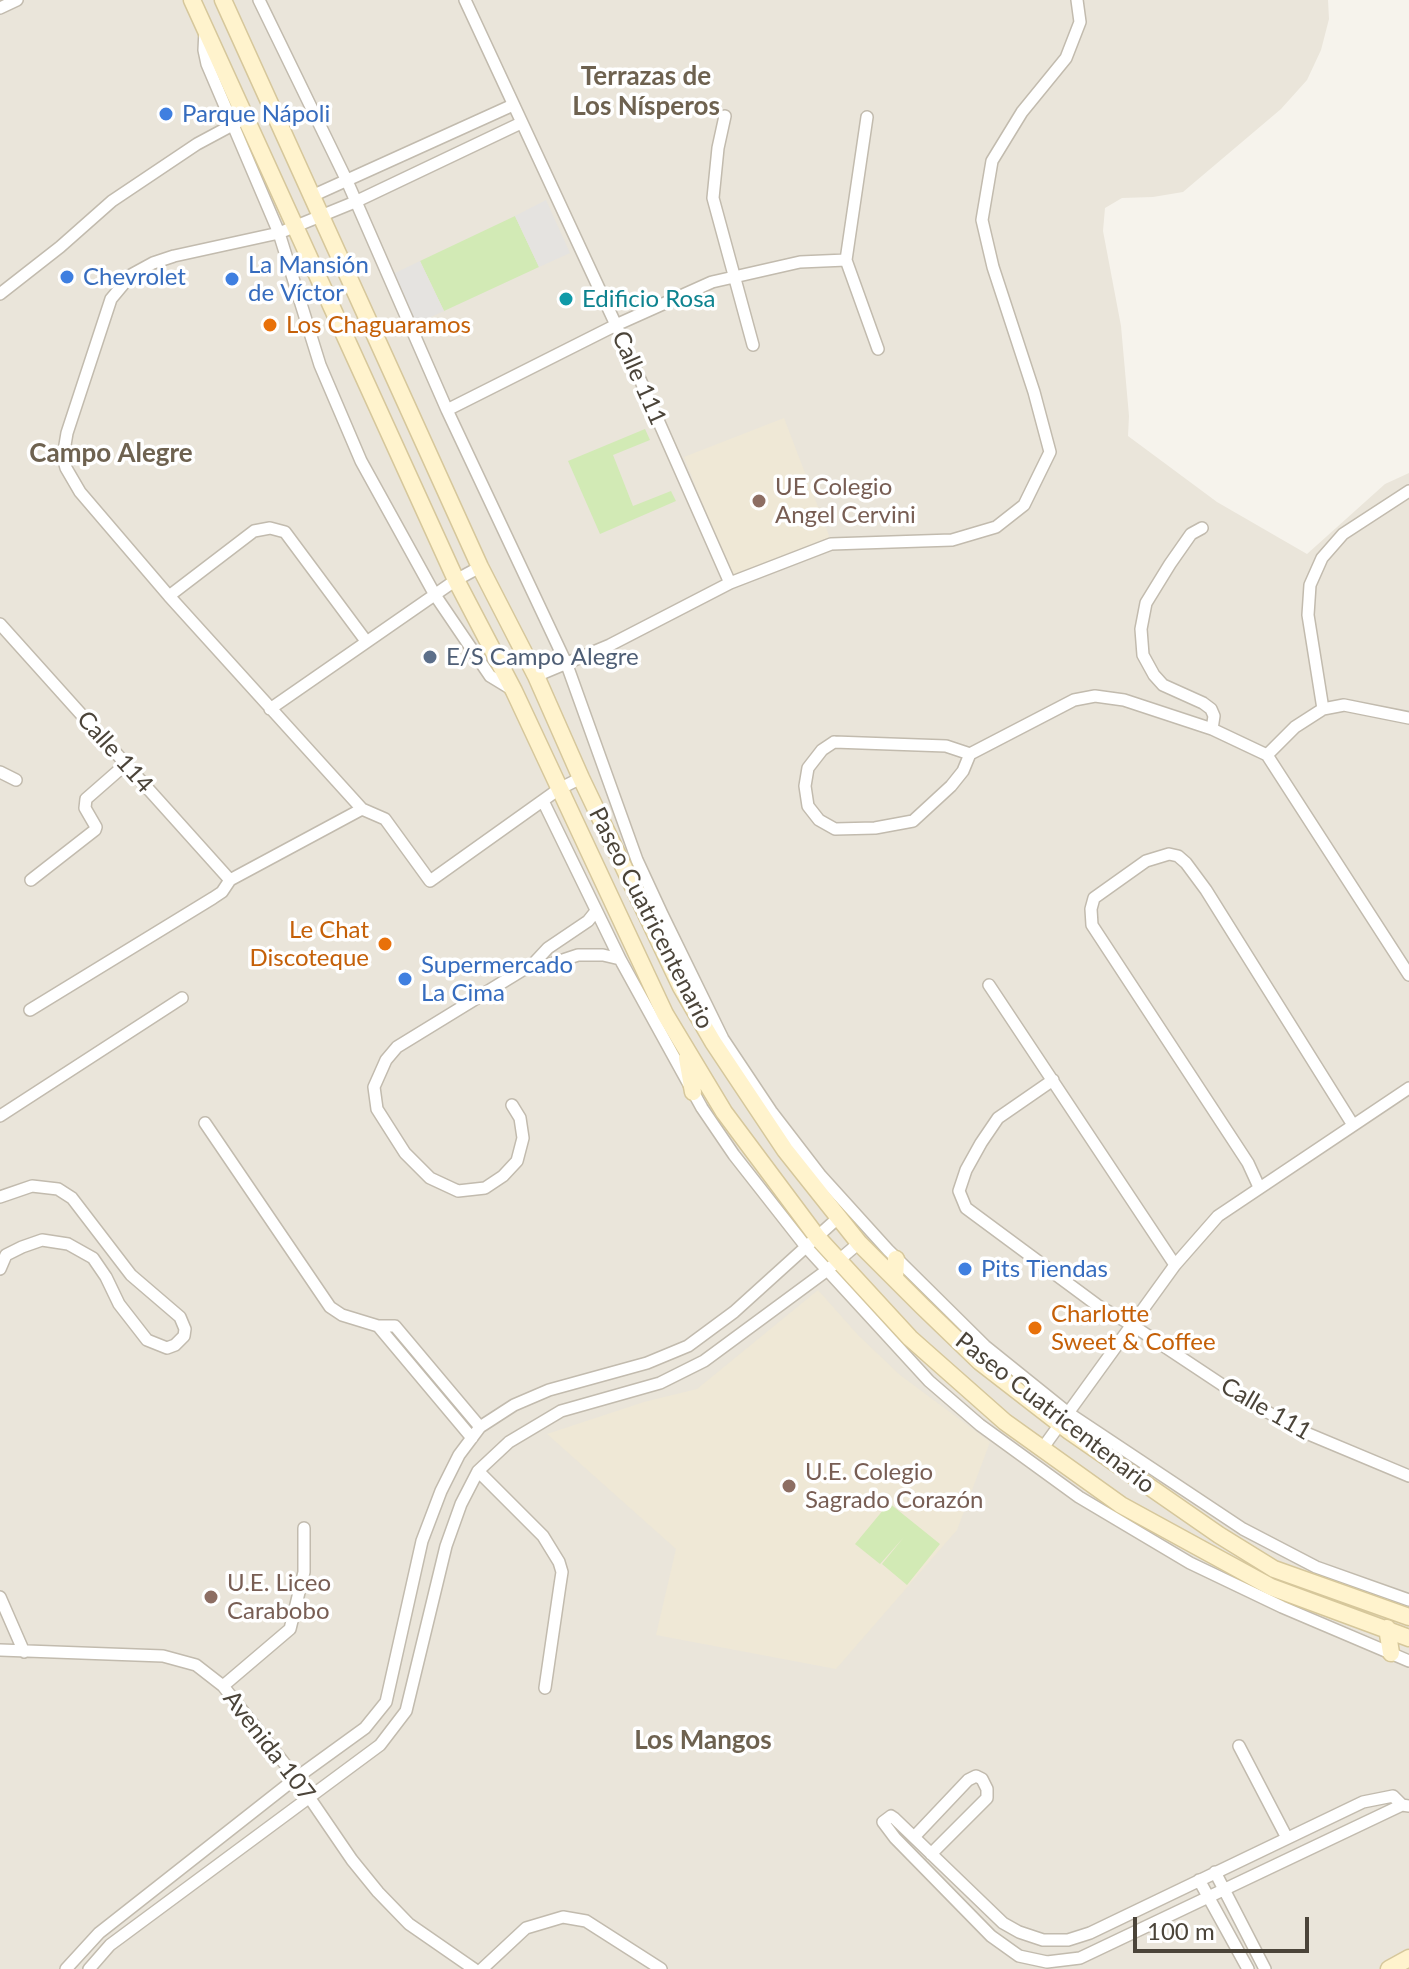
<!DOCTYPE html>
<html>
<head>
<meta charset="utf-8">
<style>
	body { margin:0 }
	#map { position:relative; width:1409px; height:1969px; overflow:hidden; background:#f6f3ec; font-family:Lato,sans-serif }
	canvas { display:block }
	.scale { position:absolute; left:1133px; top:1917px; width:176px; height:36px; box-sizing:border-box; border:4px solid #4b4439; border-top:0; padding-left:10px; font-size:24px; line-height:28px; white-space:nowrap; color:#4b4439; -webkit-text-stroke:6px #fff; paint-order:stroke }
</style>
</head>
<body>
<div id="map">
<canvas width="1409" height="1969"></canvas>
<div class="scale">100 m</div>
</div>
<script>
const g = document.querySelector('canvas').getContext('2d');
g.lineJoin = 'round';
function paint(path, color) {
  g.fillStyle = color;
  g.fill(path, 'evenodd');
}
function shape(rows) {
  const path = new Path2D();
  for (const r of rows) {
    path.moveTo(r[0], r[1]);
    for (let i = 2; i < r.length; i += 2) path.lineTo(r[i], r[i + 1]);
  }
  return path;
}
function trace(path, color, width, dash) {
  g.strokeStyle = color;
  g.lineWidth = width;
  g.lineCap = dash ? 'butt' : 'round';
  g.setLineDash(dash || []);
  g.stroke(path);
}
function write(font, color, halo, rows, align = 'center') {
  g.font = font + ' Lato,sans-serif';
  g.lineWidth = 7;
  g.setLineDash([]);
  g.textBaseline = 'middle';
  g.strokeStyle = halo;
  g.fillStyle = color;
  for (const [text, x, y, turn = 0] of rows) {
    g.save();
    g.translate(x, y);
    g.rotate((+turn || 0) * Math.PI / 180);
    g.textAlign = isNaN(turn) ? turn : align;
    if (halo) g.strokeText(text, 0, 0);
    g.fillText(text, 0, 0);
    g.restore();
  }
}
paint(shape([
	[0,0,1328,0,1329,19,1321,50,1307,80,1281,109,1183,192,1153,197,1122,198,1105,208,1103,231,1121,326,1129,416,1128,436,1217,502,1307,554,1385,484,1409,473,1409,1969,0,1969]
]), '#eae5da');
paint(shape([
	[784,418,833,546,734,584,684,457],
	[818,1290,858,1335,900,1375,990,1442,957,1530,836,1669,656,1635,676,1549,547,1434,644,1402,697,1389]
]), '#efe8d6');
paint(shape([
	[515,216,539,267,444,311,420,261],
	[645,429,650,440,613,455,633,506,671,491,676,501,600,534,568,461],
	[889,1503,940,1544,907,1585,882,1564,904,1537,880,1564,855,1544]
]), '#d2eab5');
paint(shape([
	[546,200,570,253,539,267,515,216],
	[420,261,444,311,416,324,393,274]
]), '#e5e3e0');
const street = shape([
	[259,0,347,181,447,410,567,665,637,860,662,914,723,1039,771,1111,821,1176,888,1250,985,1346,1067,1412,1243,1529,1316,1567,1409,1600],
	[465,0,616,325,730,583],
	[0,8,17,0],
	[205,30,204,50,207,64,279,233,320,365,361,461,435,595,490,676,513,690],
	[725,116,718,148,713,198,753,345],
	[867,117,846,260,878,349],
	[312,196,513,105],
	[0,294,60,247,112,201,197,144,238,122],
	[447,410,616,325,712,282,800,262,846,260],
	[1202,528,1191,534,1170,564,1146,603,1141,629,1143,655,1154,675,1163,685,1203,703,1211,709,1214,716,1212,729],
	[169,596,254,531,270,528,285,532,366,641],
	[0,624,230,880],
	[536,676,610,645,730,583,831,544,952,540,996,527,1024,505,1050,452,1034,392,993,267,982,220,992,161,1022,112,1066,58,1080,22,1077,0],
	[270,709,456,580,480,567],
	[1323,709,1308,615,1310,585,1322,558,1343,534,1409,491],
	[834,742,946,746,970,754,963,771,951,786,913,821,875,828,835,829,819,820,808,806,805,786,808,768,822,750,834,742],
	[970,754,1074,700,1095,696,1124,700,1212,729,1267,755,1409,975],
	[1267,755,1295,727,1323,709,1344,705,1409,718],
	[0,772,16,780],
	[543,801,620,959,702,1108,734,1155,807,1248,929,1381,980,1425,1079,1497,1190,1563,1282,1607,1409,1661],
	[362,809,385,819,430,881,559,789,581,778],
	[31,880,95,830,96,827,85,808,86,799,126,764],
	[534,963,548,965,578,955,603,955,620,959],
	[989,985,1175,1265],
	[30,1010,213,898,222,892,230,880,362,809,169,596,80,492,66,468,63,457,67,433,111,299,131,275,153,263,174,256,279,233,355,202,521,123],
	[1053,1080,998,1118,981,1143,966,1170,959,1191,966,1208,1097,1305,1132,1325,1236,1394,1299,1430,1409,1476],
	[512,1105,520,1118,523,1138,517,1161,503,1176,485,1188,458,1191,430,1178,405,1153,377,1109,374,1087,386,1060,397,1047,534,963,548,948,588,921,596,911],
	[0,1116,182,998],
	[205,1123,330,1307,342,1315,378,1326,395,1326,480,1427],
	[1259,1187,1248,1163,1092,925,1091,909,1094,898,1146,861,1169,854,1178,856,1186,863,1206,890,1353,1125],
	[0,1197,32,1186,58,1189,72,1198,131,1275,180,1317,185,1329,184,1336,175,1345,167,1348,147,1340,119,1304,106,1277,93,1258,68,1244,42,1240,22,1247,6,1255,0,1269],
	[378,1326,472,1438],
	[1042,1449,1175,1265,1218,1216,1409,1088],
	[478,1471,543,1536,559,1562,562,1572,560,1585,545,1688],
	[0,1597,24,1652],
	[0,1650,163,1656,196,1665,223,1686,296,1778,352,1860,378,1892,409,1924,474,1969],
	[223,1686,290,1629,304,1572,304,1528],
	[1239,1746,1287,1838],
	[1402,1805,1080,1958,1047,1962,1019,1956,991,1936,895,1838,883,1822,891,1816,894,1818,1003,1923,1019,1932,1043,1940,1068,1940,1090,1933,1363,1802,1393,1796,1402,1805,1409,1806],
	[914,1837,968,1780,976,1776,982,1779,987,1789,987,1798,931,1854],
	[1215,1872,1265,1969],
	[1199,1880,1248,1969],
	[66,1969,99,1933,296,1778,365,1728,386,1702,422,1541,441,1491,459,1455,480,1427,514,1405,549,1390,647,1363,688,1346,734,1312,839,1217],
	[89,1969,110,1945,380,1745,406,1711,446,1546,461,1504,478,1471,509,1442,561,1411,660,1383,704,1361,826,1271,859,1243],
	[482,1969,526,1928,563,1917,586,1921,661,1969]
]);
const secondary = shape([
	[192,0,456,580,514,691,665,1014,724,1112,818,1238,910,1338,1005,1422,1121,1505,1271,1587,1409,1638],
	[223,0,480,567,536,676,581,778,681,987,713,1042,785,1150,859,1243,922,1306,980,1362,1069,1431,1219,1535,1274,1569,1409,1617],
	[687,1058,693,1092],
	[895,1279,896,1259],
	[1387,1628,1391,1653],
	[1389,1969,1409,1958]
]);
trace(street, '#c2bbae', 14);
trace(secondary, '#d6c79b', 19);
trace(street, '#fff', 11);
trace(secondary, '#fff3cd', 16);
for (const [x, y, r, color] of [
	[166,114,8,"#3f7fe0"],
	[67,277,8,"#3f7fe0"],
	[232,279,8,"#3f7fe0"],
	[566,299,8,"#0f9aa8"],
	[270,325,8,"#e8710a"],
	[759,501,8,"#8d6e63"],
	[430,657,8,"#5c6f8a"],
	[385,944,8,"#e8710a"],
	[405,979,8,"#3f7fe0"],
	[965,1269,8,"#3f7fe0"],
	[1035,1328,8,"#e8710a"],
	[789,1486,8,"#8d6e63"],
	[211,1597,8,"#8d6e63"]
]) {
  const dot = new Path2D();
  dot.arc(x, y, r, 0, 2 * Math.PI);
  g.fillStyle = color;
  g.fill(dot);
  trace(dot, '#fff', 3);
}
write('24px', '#366cbe', '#fff', [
	["Parque Nápoli",182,114],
	["La Mansión",248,265],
	["de Víctor",248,293],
	["Chevrolet",83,277],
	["Supermercado",421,965],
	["La Cima",421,993],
	["Pits Tiendas",981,1269]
], 'left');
write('24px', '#0d838f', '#fff', [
	["Edificio Rosa",582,299]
], 'left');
write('24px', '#c56008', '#fff', [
	["Los Chaguaramos",286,325],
	["Le Chat",369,930,"right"],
	["Discoteque",369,958,"right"],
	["Charlotte",1051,1314],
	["Sweet & Coffee",1051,1342]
], 'left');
write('24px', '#4b4439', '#fff', [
	["Calle 111",639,378,66],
	["Calle 114",115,752,48],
	["Paseo Cuatricentenario",651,918,63],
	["Calle 111",1266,1409,30],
	["Paseo Cuatricentenario",1055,1413,38],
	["Avenida 107",269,1746,52]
]);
write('24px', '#785e54', '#fff', [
	["UE Colegio",775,487],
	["Angel Cervini",775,515],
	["U.E. Colegio",805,1472],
	["Sagrado Corazón",805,1500],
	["U.E. Liceo",227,1583],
	["Carabobo",227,1611]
], 'left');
write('24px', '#4e5e75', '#fff', [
	["E/S Campo Alegre",446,657]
], 'left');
write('bold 26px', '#6e6250', '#fff', [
	["Terrazas de",646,77],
	["Los Nísperos",646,107],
	["Campo Alegre",111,454],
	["Los Mangos",703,1741]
]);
</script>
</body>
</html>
